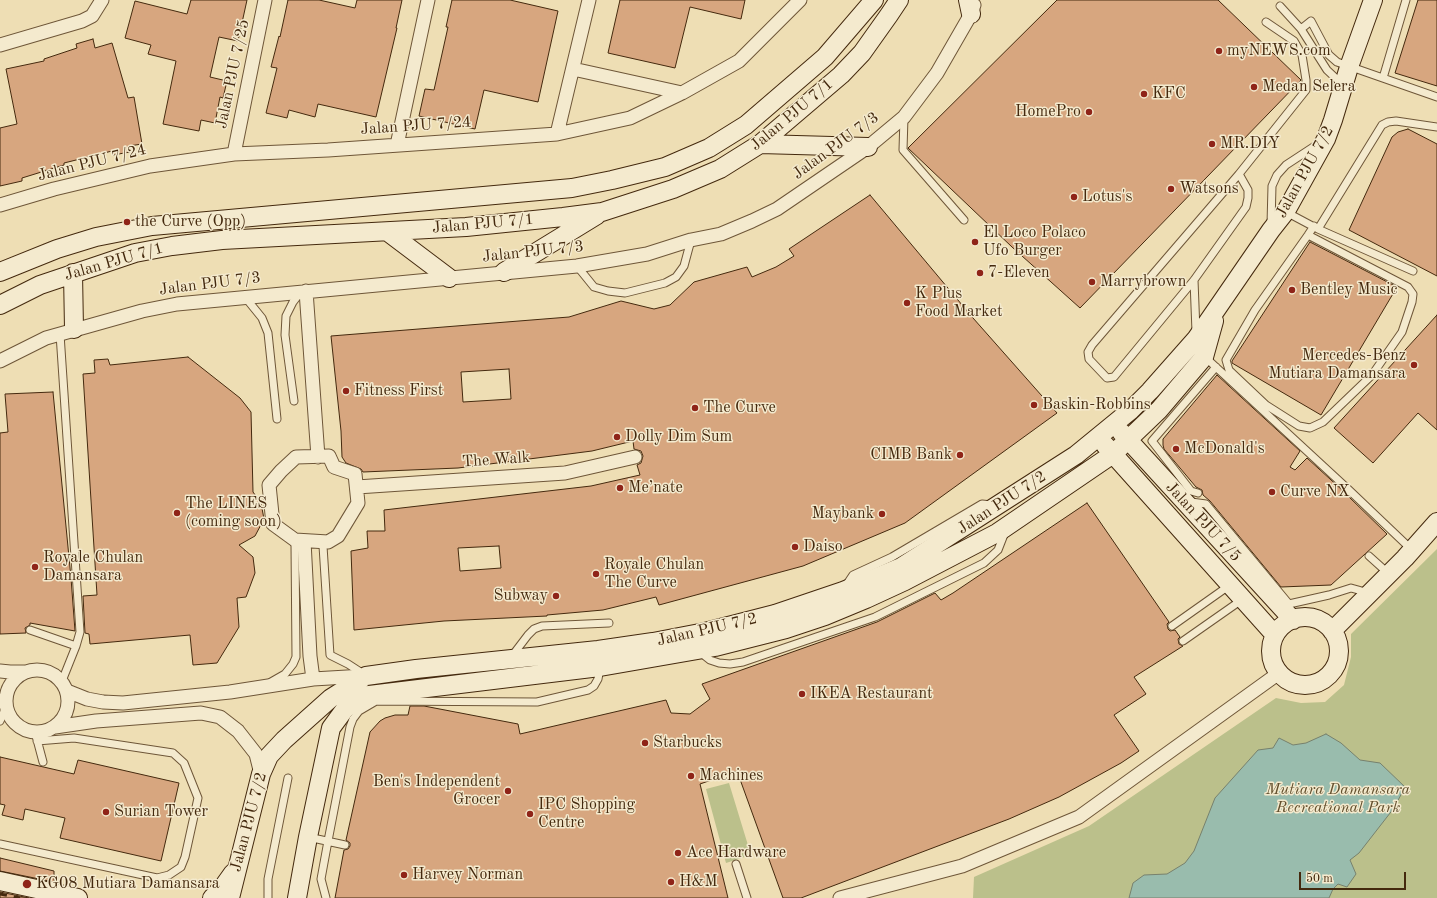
<!DOCTYPE html>
<html>
<head>
<meta charset="utf-8">
<style>
	body { margin:0 }
	#map { position:relative; width:1437px; height:898px; overflow:hidden; background:#eedeb4; font-family:"Old Standard TT",serif }
	canvas { display:block }
	.scale { position:absolute; left:1299px; top:872px; width:107px; height:18px; box-sizing:border-box; border:2px solid #44290e; border-top:0; padding-left:5px; font-size:12px; line-height:14px; white-space:nowrap; color:#44290e; -webkit-text-stroke:3px #f4eace; paint-order:stroke }
</style>
</head>
<body>
<div id="map">
<canvas width="1437" height="898"></canvas>
<div class="scale">50 m</div>
</div>
<script>
const g = document.querySelector('canvas').getContext('2d');
g.lineJoin = 'round';
function paint(path, color) {
  g.fillStyle = color;
  g.fill(path, 'evenodd');
}
function shape(rows) {
  const path = new Path2D();
  for (const r of rows) {
    if (r.length === 3) {
      path.moveTo(r[0] + r[2], r[1]);
      path.arc(r[0], r[1], r[2], 0, 2 * Math.PI);
      continue;
    }
    path.moveTo(r[0], r[1]);
    for (let i = 2; i < r.length; i += 2) path.lineTo(r[i], r[i + 1]);
  }
  return path;
}
function trace(path, color, width, dash) {
  g.strokeStyle = color;
  g.lineWidth = width;
  g.lineCap = dash ? 'butt' : 'round';
  g.setLineDash(dash || []);
  g.stroke(path);
}
function write(font, color, halo, rows, align = 'center') {
  g.font = font + ' "Old Standard TT",serif';
  g.lineWidth = 3;
  g.setLineDash([]);
  g.textBaseline = 'middle';
  g.strokeStyle = halo;
  g.fillStyle = color;
  for (const [text, x, y, turn = 0] of rows) {
    g.save();
    g.translate(x, y);
    g.rotate((+turn || 0) * Math.PI / 180);
    g.textAlign = isNaN(turn) ? turn : align;
    if (halo) g.strokeText(text, 0, 0);
    g.fillText(text, 0, 0);
    g.restore();
  }
}
paint(shape([
	[1437,549,1437,898,973,898,974,877,1089,826,1276,698,1301,703,1325,702,1344,685,1351,657,1351,634],
	[729,783,751,855,726,863,706,789]
]), '#bbc08b');
const water = shape([
	[1326,734,1341,743,1360,760,1380,763,1405,787,1394,808,1359,853,1350,860,1356,874,1347,887,1338,884,1333,889,1329,898,1129,898,1133,883,1144,875,1167,874,1185,863,1194,851,1215,798,1258,750,1273,748,1279,738,1293,745,1306,743,1326,734]
]);
paint(water, '#99bcad');
trace(water, '#77816d', 1);
const building = shape([
	[191,0,247,0,238,41,219,37,210,77,227,81,223,98,220,97,215,123,201,120,199,131,163,124,176,61,148,54,151,45,125,38,135,1,187,14,191,0],
	[288,0,319,0,355,8,357,0,402,0,396,28,397,28,376,117,318,104,315,117,289,110,287,118,266,113,277,68,271,67,279,36,280,37,288,0],
	[452,0,510,0,558,11,538,102,484,90,475,129,419,116,425,89,434,90,448,27,446,27,452,0],
	[620,0,745,0,741,19,690,7,675,68,608,53,620,0],
	[1057,0,1218,0,1301,80,1080,308,1012,247,908,148,1057,0],
	[1418,0,1437,0,1437,86,1395,73,1418,0],
	[93,39,95,48,112,43,128,98,134,97,142,144,129,146,130,152,113,155,112,151,64,163,64,165,22,178,22,181,0,186,0,128,17,124,6,69,44,61,44,59,77,48,76,44,93,39],
	[1408,129,1437,144,1437,276,1349,230,1392,137,1398,132,1408,129],
	[870,195,973,318,1057,413,905,523,803,566,659,605,656,597,603,610,547,615,547,616,444,621,354,630,351,551,368,548,367,531,385,531,384,510,591,486,640,475,637,465,641,463,643,456,641,451,634,449,633,441,592,451,458,468,363,472,361,469,346,463,342,457,341,431,331,336,569,317,621,301,654,309,670,305,694,282,747,267,752,277,776,267,794,256,789,249,870,195],
	[509,369,511,399,463,402,461,372,509,369],
	[499,546,501,568,460,571,458,548,499,546],
	[1310,242,1397,287,1321,415,1232,363,1232,361,1310,242],
	[1437,315,1437,430,1418,413,1373,463,1334,428,1437,315],
	[188,357,240,398,251,412,253,492,261,503,264,519,255,536,239,545,253,557,255,573,246,597,237,598,239,627,217,663,193,665,190,635,90,644,89,634,85,633,83,596,97,595,83,374,95,373,94,360,108,359,110,365,188,357],
	[1217,375,1300,451,1290,467,1295,470,1307,458,1342,490,1341,494,1343,496,1348,496,1387,534,1331,585,1281,587,1210,501,1203,495,1202,490,1196,487,1164,449,1163,445,1163,439,1217,375],
	[53,392,71,578,75,631,30,623,30,625,25,628,26,633,0,634,0,433,8,432,5,394,53,392],
	[1087,503,1169,622,1167,624,1168,629,1170,631,1175,630,1180,637,1178,639,1179,644,1183,646,1134,677,1146,694,1114,715,1139,751,1121,763,1059,797,1009,819,801,898,783,898,737,771,700,784,728,898,335,898,344,850,348,849,350,846,350,843,346,840,370,732,380,721,385,718,395,715,408,715,410,706,424,706,518,724,520,734,666,700,671,713,690,714,710,699,702,684,877,622,935,593,941,600,953,593,1087,503],
	[0,757,74,774,78,760,179,783,161,861,60,838,65,818,25,809,23,820,2,815,5,805,0,804,0,757],
	[0,858,54,871,54,882,0,871,0,858],
	[0,892,29,898,0,898,0,892]
]);
paint(building, '#d7a67f');
trace(building, '#44290e', 1);
const lane = shape([
	[1280,6,1301,29,1327,70,1343,85],
	[1301,29,1311,21,1329,55,1337,62,1437,97],
	[1383,78,1406,0],
	[904,117,903,150,964,220],
	[1239,174,1092,345,1088,352,1089,359,1107,378,1114,377,1194,280,1246,207,1248,198,1248,190,1239,174,1306,90,1306,80,1302,55,1294,41,1266,22],
	[1286,212,1318,229,1413,271],
	[1271,224,1272,186,1277,175,1286,165,1318,144],
	[1318,229,1382,125,1388,122,1396,121,1437,127],
	[1308,235,1408,287,1413,294,1412,302,1402,332,1372,375,1323,422,1310,428,1299,426,1266,405,1229,370,1226,360,1255,310,1308,235,1314,226],
	[577,266,594,287,608,291,625,293,665,283,676,277,684,266,691,240],
	[1194,280,1196,332],
	[245,297,262,318,268,333,277,419],
	[60,334,80,632,76,646,62,681],
	[1205,357,1348,489],
	[294,401,285,335,286,316,293,302,300,293],
	[1346,492,1348,489,1412,550],
	[1198,493,1191,491,1152,441,1216,367],
	[1191,502,1206,504,1289,604,1329,595,1351,588,1369,593],
	[323,546,330,655,348,664,365,675],
	[1369,556,1389,574],
	[847,584,853,575,892,557,982,504,992,505],
	[1172,626,1230,585],
	[30,630,76,646],
	[1183,641,1243,599],
	[700,652,710,660,719,663,730,664,743,662,875,617,984,563,998,550,1005,532],
	[512,656,528,635,534,629,542,626,609,623],
	[271,682,285,674,293,664,296,657,295,545],
	[0,721,6,707],
	[35,732,43,762],
	[308,837,345,845],
	[0,844,157,878,169,875,181,867,185,857,198,798,184,763,173,753,74,738,37,741],
	[736,864,747,898],
	[268,898,268,879,288,778],
	[326,898,321,879,328,841,350,727,353,719,359,711,376,701,537,702,588,690,594,686,598,679,600,668]
]);
const street = shape([
	[0,45,82,21,92,16,102,0],
	[573,69,682,93],
	[557,134,589,0],
	[397,145,428,0],
	[234,154,265,0],
	[0,205,54,189,150,166,234,154,328,150,557,134,630,118,682,93,739,61,800,0],
	[306,291,318,457],
	[0,361,46,338,142,311,177,304,577,266,647,254,691,240,721,234,752,221,777,209,868,147,904,117,937,73,971,14,974,5],
	[329,456,334,467,355,474,358,503,338,536,328,542,295,540,273,524,269,485,281,471,296,457,329,456],
	[357,487,565,473,635,457],
	[304,541,310,656,313,679],
	[37,701,31],
	[0,671,10,672,24,672],
	[67,691,87,699,103,702,123,703,230,692,313,679,364,676],
	[55,727,96,721,201,713,220,717,238,731,256,754,261,774],
	[840,898,962,866,1079,817,1279,673]
]);
const secondary = shape([
	[968,0,971,14],
	[760,144,868,147],
	[388,232,449,278],
	[0,272,57,249,96,237,152,226,572,188,612,180,665,167,709,148,746,125,825,57,874,0],
	[504,272,597,215],
	[73,273,74,329],
	[0,305,40,285,135,253,172,246,222,240,466,227,563,217,602,212,673,189,720,169,760,144,841,75,862,53,889,15,899,0],
	[1121,432,1293,620],
	[1105,445,1275,635],
	[1305,651,34],
	[1332,631,1405,558,1437,522],
	[0,881,78,898],
	[212,898,223,887,233,873],
	[230,898,261,774,269,756,284,740,331,698,366,676,416,669,598,650,653,642,705,632,775,614,843,591,901,567,1076,455,1131,410,1150,391,1196,339,1271,230,1286,211,1326,139,1333,120,1349,67,1373,0],
	[297,898,308,837,331,728,345,709,361,696,600,667,715,647,786,629,825,616,866,599,905,581,997,533,1113,454,1159,410,1204,357,1214,321]
]);
trace(lane, '#6e5638', 9);
trace(street, '#6e5638', 15);
trace(secondary, '#44290e', 20);
trace(lane, '#f4eace', 7);
trace(street, '#f4eace', 13);
trace(secondary, '#f4eace', 18);
trace(shape([
	[0,894,20,898]
]), '#44290e', 3, [7, 7]);
for (const [x, y, r, color] of [
	[1219,51,4,"#8f2418"],
	[1254,87,4,"#8f2418"],
	[1144,94,4,"#8f2418"],
	[1089,112,4,"#8f2418"],
	[1212,144,4,"#8f2418"],
	[1171,189,4,"#8f2418"],
	[1074,197,4,"#8f2418"],
	[127,222,4,"#8f2418"],
	[975,242,4,"#8f2418"],
	[980,273,4,"#8f2418"],
	[1092,282,4,"#8f2418"],
	[1292,290,4,"#8f2418"],
	[907,303,4,"#8f2418"],
	[1414,365,4,"#8f2418"],
	[346,391,4,"#8f2418"],
	[1034,405,4,"#8f2418"],
	[695,408,4,"#8f2418"],
	[617,437,4,"#8f2418"],
	[1176,449,4,"#8f2418"],
	[960,455,4,"#8f2418"],
	[620,488,4,"#8f2418"],
	[1272,492,4,"#8f2418"],
	[177,513,4,"#8f2418"],
	[882,514,4,"#8f2418"],
	[795,547,4,"#8f2418"],
	[35,567,4,"#8f2418"],
	[596,574,4,"#8f2418"],
	[556,596,4,"#8f2418"],
	[802,694,4,"#8f2418"],
	[645,743,4,"#8f2418"],
	[691,776,4,"#8f2418"],
	[508,791,4,"#8f2418"],
	[106,812,4,"#8f2418"],
	[530,814,4,"#8f2418"],
	[678,853,4,"#8f2418"],
	[404,875,4,"#8f2418"],
	[671,882,4,"#8f2418"],
	[27,884,5,"#8f2418"]
]) {
  const dot = new Path2D();
  dot.arc(x, y, r, 0, 2 * Math.PI);
  g.fillStyle = color;
  g.fill(dot);
  trace(dot, '#f4eace', 1.5);
}
write('16px', '#44290e', '#f4eace', [
	["myNEWS.com",1227,51],
	["Medan Selera",1262,87],
	["KFC",1152,94],
	["HomePro",1081,112,"right"],
	["MR.DIY",1220,144],
	["Watsons",1179,189],
	["Lotus's",1082,197],
	["the Curve (Opp)",135,222],
	["El Loco Polaco",983,233],
	["Ufo Burger",983,251],
	["7-Eleven",988,273],
	["Marrybrown",1100,282],
	["Bentley Music",1300,290],
	["K Plus",915,294],
	["Food Market",915,312],
	["Mercedes-Benz",1406,356,"right"],
	["Mutiara Damansara",1406,374,"right"],
	["Fitness First",354,391],
	["Baskin-Robbins",1042,405],
	["The Curve",703,408],
	["Dolly Dim Sum",625,437],
	["McDonald's",1184,449],
	["CIMB Bank",952,455,"right"],
	["Me’nate",628,488],
	["Curve NX",1280,492],
	["The LINES",185,504],
	["(coming soon)",185,522],
	["Maybank",874,514,"right"],
	["Daiso",803,547],
	["Royale Chulan",43,558],
	["Damansara",43,576],
	["Royale Chulan",604,565],
	["The Curve",604,583],
	["Subway",548,596,"right"],
	["IKEA Restaurant",810,694],
	["Starbucks",653,743],
	["Machines",699,776],
	["Ben's Independent",500,782,"right"],
	["Grocer",500,800,"right"],
	["IPC Shopping",538,805],
	["Centre",538,823],
	["Surian Tower",114,812],
	["Ace Hardware",686,853],
	["Harvey Norman",412,875],
	["H&M",679,882],
	["KG08 Mutiara Damansara",36,884]
], 'left');
write('16px', '#44290e', '#f4eace', [
	["Jalan PJU 7/25",233,74,-78],
	["Jalan PJU 7/1",792,115,-40],
	["Jalan PJU 7/24",416,126,-4],
	["Jalan PJU 7/3",836,146,-36],
	["Jalan PJU 7/24",92,163,-14],
	["Jalan PJU 7/2",1305,172,-61],
	["Jalan PJU 7/1",483,224,-5],
	["Jalan PJU 7/3",533,252,-6],
	["Jalan PJU 7/1",114,262,-16],
	["Jalan PJU 7/3",210,284,-7],
	["The Walk",496,460,-4],
	["Jalan PJU 7/2",1002,503,-33],
	["Jalan PJU 7/5",1203,522,47],
	["Jalan PJU 7/2",707,630,-13],
	["Jalan PJU 7/2",249,822,-75]
]);
write('italic 16px', '#624f2d', '#f4eace', [
	["Mutiara Damansara",1338,790],
	["Recreational Park",1338,808]
]);
</script>
</body>
</html>
